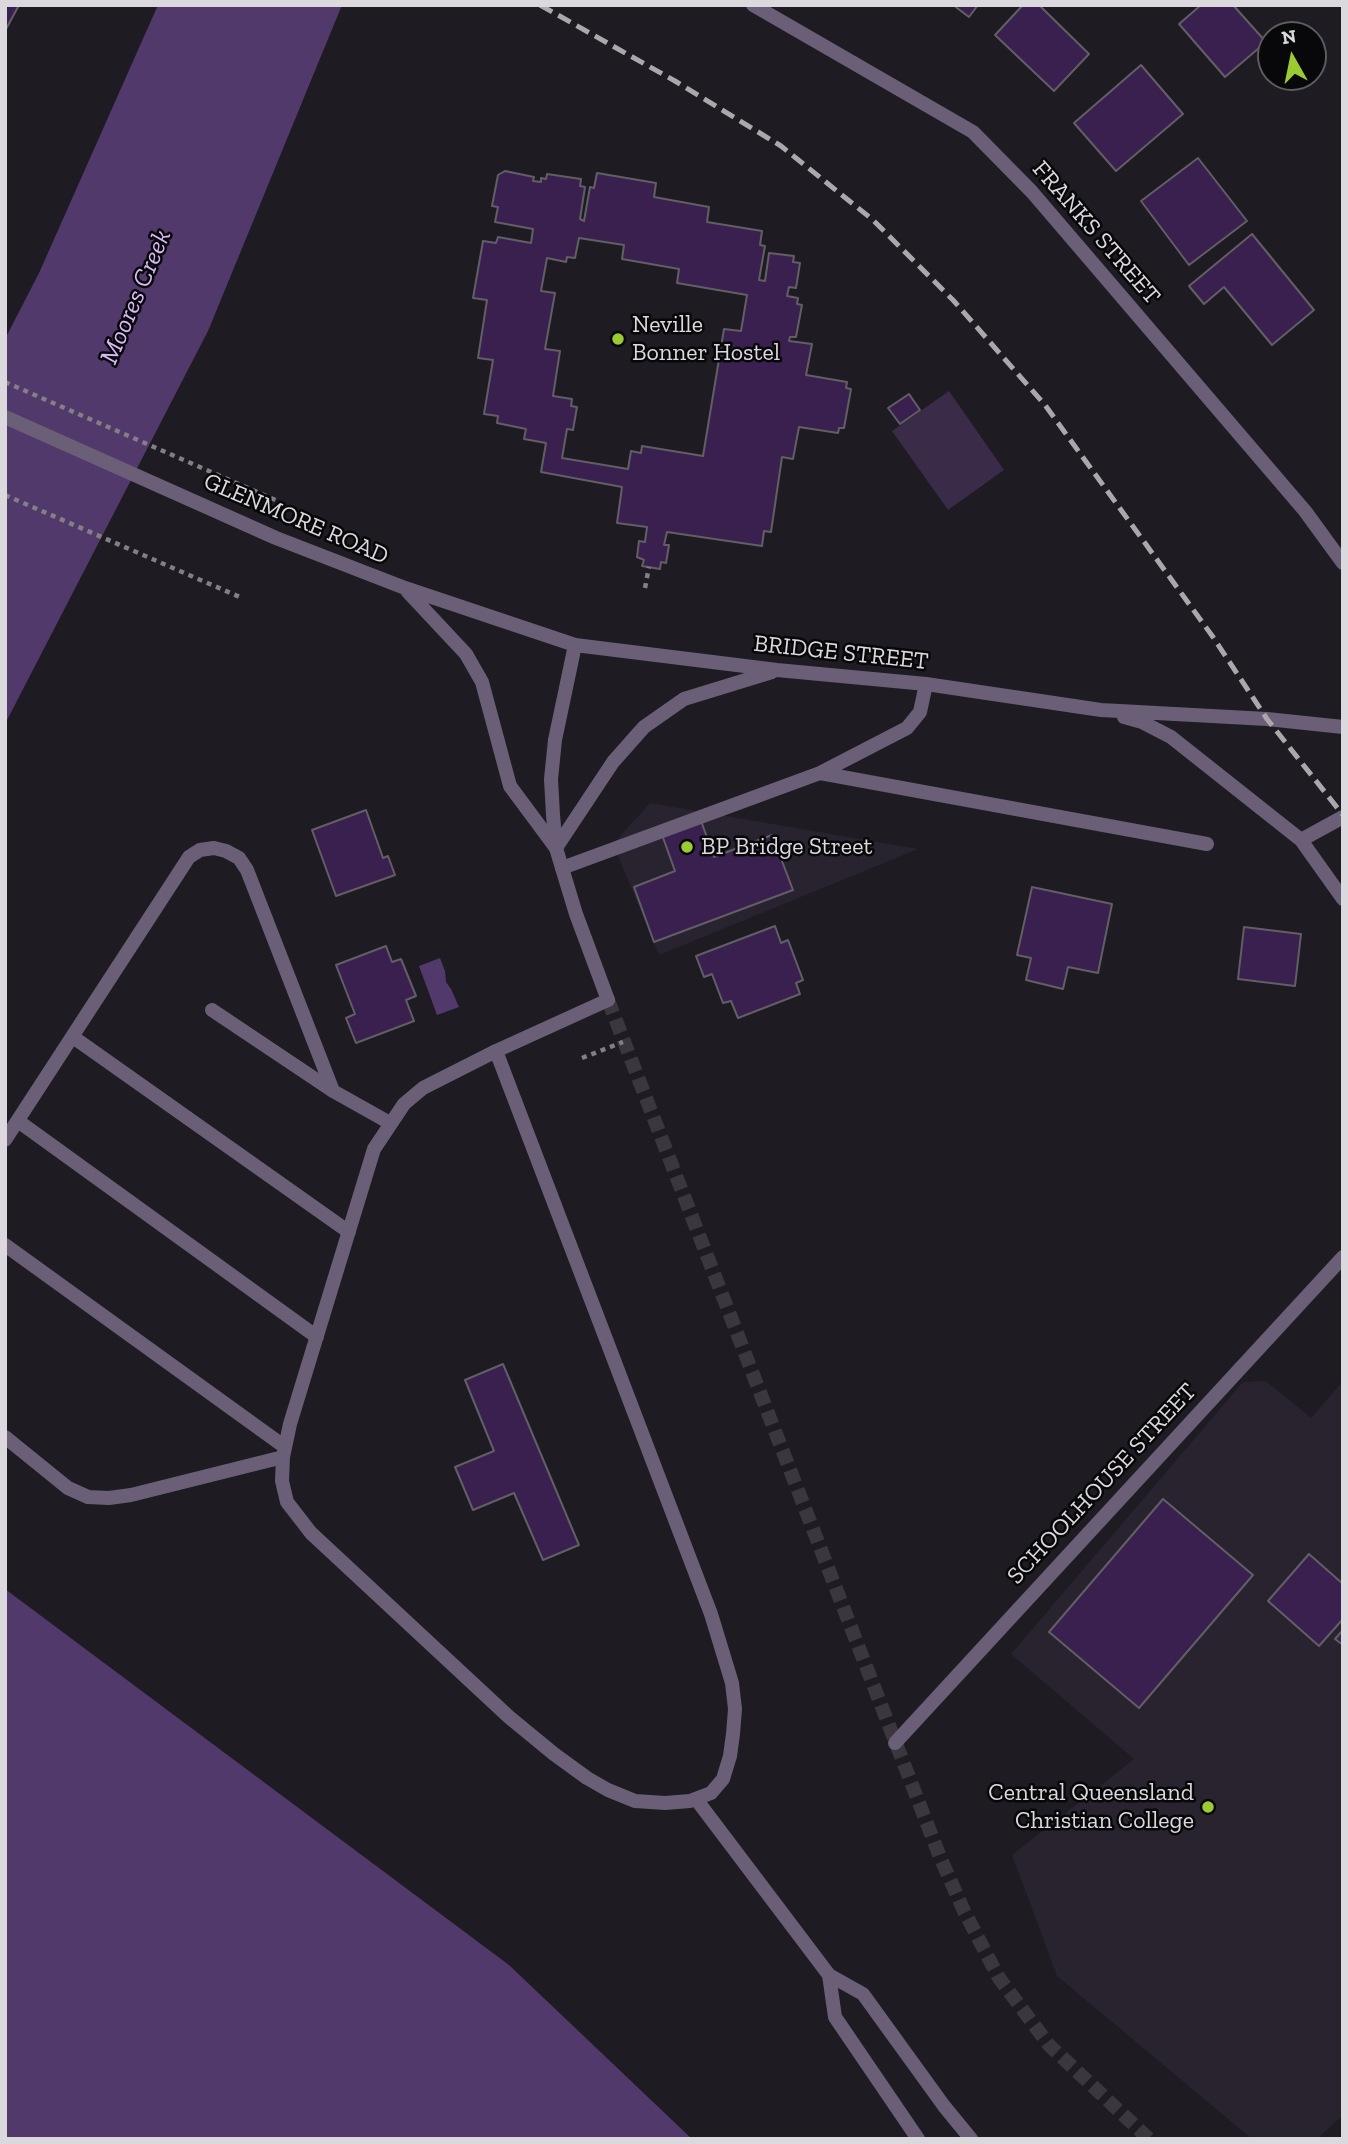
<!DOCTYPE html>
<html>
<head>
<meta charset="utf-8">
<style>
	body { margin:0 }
	#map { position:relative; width:1348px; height:2144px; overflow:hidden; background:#1e1b22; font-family:"Zilla Slab",serif }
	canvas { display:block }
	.frame { position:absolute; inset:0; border:7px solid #dbd9dd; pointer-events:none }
	.north { position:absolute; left:1257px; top:21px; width:70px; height:70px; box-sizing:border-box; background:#080709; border:2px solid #5c5b5e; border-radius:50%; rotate:351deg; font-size:19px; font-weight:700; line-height:28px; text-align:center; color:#dbd9dd }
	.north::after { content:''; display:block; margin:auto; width:24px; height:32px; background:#9bcb33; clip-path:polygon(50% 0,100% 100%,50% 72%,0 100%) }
</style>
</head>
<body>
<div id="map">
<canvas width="1348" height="2144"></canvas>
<div class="frame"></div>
<div class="north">N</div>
</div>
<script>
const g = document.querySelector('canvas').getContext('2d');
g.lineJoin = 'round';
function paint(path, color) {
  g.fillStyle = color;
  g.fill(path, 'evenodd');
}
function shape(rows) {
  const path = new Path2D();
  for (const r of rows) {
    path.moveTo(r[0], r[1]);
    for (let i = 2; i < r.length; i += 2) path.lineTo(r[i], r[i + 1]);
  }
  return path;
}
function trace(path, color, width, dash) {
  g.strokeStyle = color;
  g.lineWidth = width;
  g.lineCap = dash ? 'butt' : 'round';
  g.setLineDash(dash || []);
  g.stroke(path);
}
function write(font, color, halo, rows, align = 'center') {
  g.font = font + ' "Zilla Slab",serif';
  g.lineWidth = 5;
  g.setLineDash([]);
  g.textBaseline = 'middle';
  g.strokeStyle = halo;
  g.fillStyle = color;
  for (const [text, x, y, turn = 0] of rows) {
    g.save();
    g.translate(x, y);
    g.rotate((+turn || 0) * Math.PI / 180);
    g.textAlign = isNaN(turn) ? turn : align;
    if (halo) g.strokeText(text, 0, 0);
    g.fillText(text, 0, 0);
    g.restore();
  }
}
paint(shape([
	[650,803,918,849,659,955,613,844],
	[1266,1381,1311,1418,1343,1381,1343,2115,1317,2139,1252,2139,1057,1976,1012,1855,1134,1759,1011,1654,1243,1382]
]), '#29232f');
paint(shape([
	[949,391,1004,470,948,510,892,431]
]), '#3a2b49');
paint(shape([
	[158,5,342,5,208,331,5,724,5,339,39,273],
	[440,958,445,971,446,982,451,989,459,1007,437,1015,419,966],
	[5,1589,509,1965,692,2139,5,2139]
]), '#52396b');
const building = shape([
	[5,5,19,5,5,31,5,5],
	[953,5,978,5,969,17,953,5],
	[1023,5,1039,5,1089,54,1054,91,995,35,1023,5],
	[1201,5,1233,5,1266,42,1225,77,1179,24,1201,5],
	[1141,65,1183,114,1116,171,1074,123,1141,65],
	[1198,158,1247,221,1189,265,1141,201,1198,158],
	[505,171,534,177,533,181,541,182,541,178,546,179,547,174,581,179,580,186,585,187,580,219,584,221,590,187,594,188,597,173,656,183,654,197,709,207,707,222,762,231,760,245,765,246,759,280,765,281,769,253,794,256,793,262,800,263,796,288,789,287,787,296,798,298,797,304,802,305,796,337,790,337,789,341,812,344,806,375,847,382,846,388,851,389,844,428,839,428,838,433,799,427,793,459,782,457,771,532,764,531,762,546,667,532,664,545,669,545,666,563,661,562,660,569,642,566,644,560,637,557,639,541,645,542,647,527,617,523,622,487,541,472,546,443,524,439,526,429,497,423,498,416,484,414,493,360,478,358,487,300,473,298,483,241,496,243,498,237,531,243,533,229,495,222,498,207,492,206,498,175,505,171],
	[579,238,624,245,622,259,679,269,677,283,747,295,741,331,724,329,703,456,642,446,641,453,631,451,628,469,562,458,567,429,573,430,577,407,571,406,572,399,553,396,560,351,545,349,555,293,541,291,547,258,566,262,567,257,575,258,579,238],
	[1252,234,1314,310,1272,345,1224,287,1204,304,1189,286,1252,234],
	[909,394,920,410,900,424,888,408,909,394],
	[366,810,383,858,388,856,395,875,336,896,312,830,366,810],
	[700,818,714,857,772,835,793,890,654,942,634,887,675,871,661,832,700,818],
	[1032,887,1112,904,1098,973,1068,967,1063,989,1026,980,1031,958,1017,955,1032,887],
	[775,926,781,943,788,940,803,980,796,983,800,994,738,1018,731,1001,723,1003,712,974,704,977,696,956,775,926],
	[1244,927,1301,934,1295,986,1238,979,1244,927],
	[386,946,392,962,401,959,416,996,406,1000,414,1021,356,1043,346,1018,355,1014,336,965,386,946],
	[503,1364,579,1545,543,1560,514,1493,473,1510,455,1467,494,1451,465,1380,503,1364],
	[1163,1499,1253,1575,1139,1708,1049,1632,1163,1499],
	[1309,1554,1343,1584,1343,1619,1319,1646,1268,1601,1309,1554],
	[1343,1630,1343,1645,1335,1639,1343,1630]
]);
paint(building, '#39204f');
trace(building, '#625e66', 2);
trace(shape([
	[608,1000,940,1857,964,1911,999,1978,1049,2045,1149,2139]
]), '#3a383e', 14, [14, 7]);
trace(shape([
	[5,382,280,502],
	[5,495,242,598],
	[645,588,649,567],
	[582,1058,623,1042]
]), '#827f85', 4.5, [5, 5]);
trace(shape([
	[926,684,920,712,907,728,820,773,1207,844],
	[562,868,820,773],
	[212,1010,333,1091,390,1123],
	[73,1037,349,1232],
	[496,1051,423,1088,404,1104,374,1149,290,1424,283,1457,282,1481,287,1502,311,1533,509,1717,554,1754,587,1778,608,1790,635,1801,665,1803,690,1801,711,1793,723,1779,730,1756,733,1734,735,1709,732,1683,711,1614,496,1051,608,1000],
	[18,1121,317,1337],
	[5,1140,189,857,200,850,214,848,226,851,239,858,247,870,333,1091],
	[5,1245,285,1447],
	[5,1437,68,1488,88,1497,109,1498,131,1495,283,1457],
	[696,1799,829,1975,863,1994,944,2106,971,2139],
	[829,1975,835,2017,918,2139]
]), '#6a5f76', 14);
trace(shape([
	[753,5,973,132,1032,192,1305,511,1343,563],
	[575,645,555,740,551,779,553,815,556,848,562,868,576,914,608,1000],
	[895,1743,1343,1257]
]), '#6a5f76', 14);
trace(shape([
	[5,417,276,538,405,588,575,645,777,670,926,684,1101,710,1267,719,1343,727],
	[408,592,466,654,482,682,510,786,556,848,613,762,644,727,684,699,772,672],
	[1124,717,1142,722,1171,737,1301,840,1343,899],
	[1301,840,1343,817]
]), '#6a5f76', 14);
trace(shape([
	[540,5,675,81,781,146,873,220,953,300,1045,405,1213,637,1267,719,1343,815]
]), '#aaa8ad', 5, [14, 7]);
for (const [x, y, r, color] of [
	[618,339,7,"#9bcb33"],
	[687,847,7,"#9bcb33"],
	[1208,1807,7,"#9bcb33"]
]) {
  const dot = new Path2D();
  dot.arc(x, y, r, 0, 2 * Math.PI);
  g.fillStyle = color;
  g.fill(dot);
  trace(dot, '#080709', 2.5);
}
write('24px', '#dbd9dd', '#080709', [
	["FRANKS STREET",1096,233,49],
	["GLENMORE ROAD",296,519,23],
	["BRIDGE STREET",841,653,6],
	["SCHOOLHOUSE STREET",1102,1484,-47]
]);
write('24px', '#dbd9dd', '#080709', [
	["Neville",632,325],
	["Bonner Hostel",632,353],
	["BP Bridge Street",701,847],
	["Central Queensland",1194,1793,"right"],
	["Christian College",1194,1821,"right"]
], 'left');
write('italic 26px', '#d7b9f8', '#080709', [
	["Moores Creek",136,297,-67]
]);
</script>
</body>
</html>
